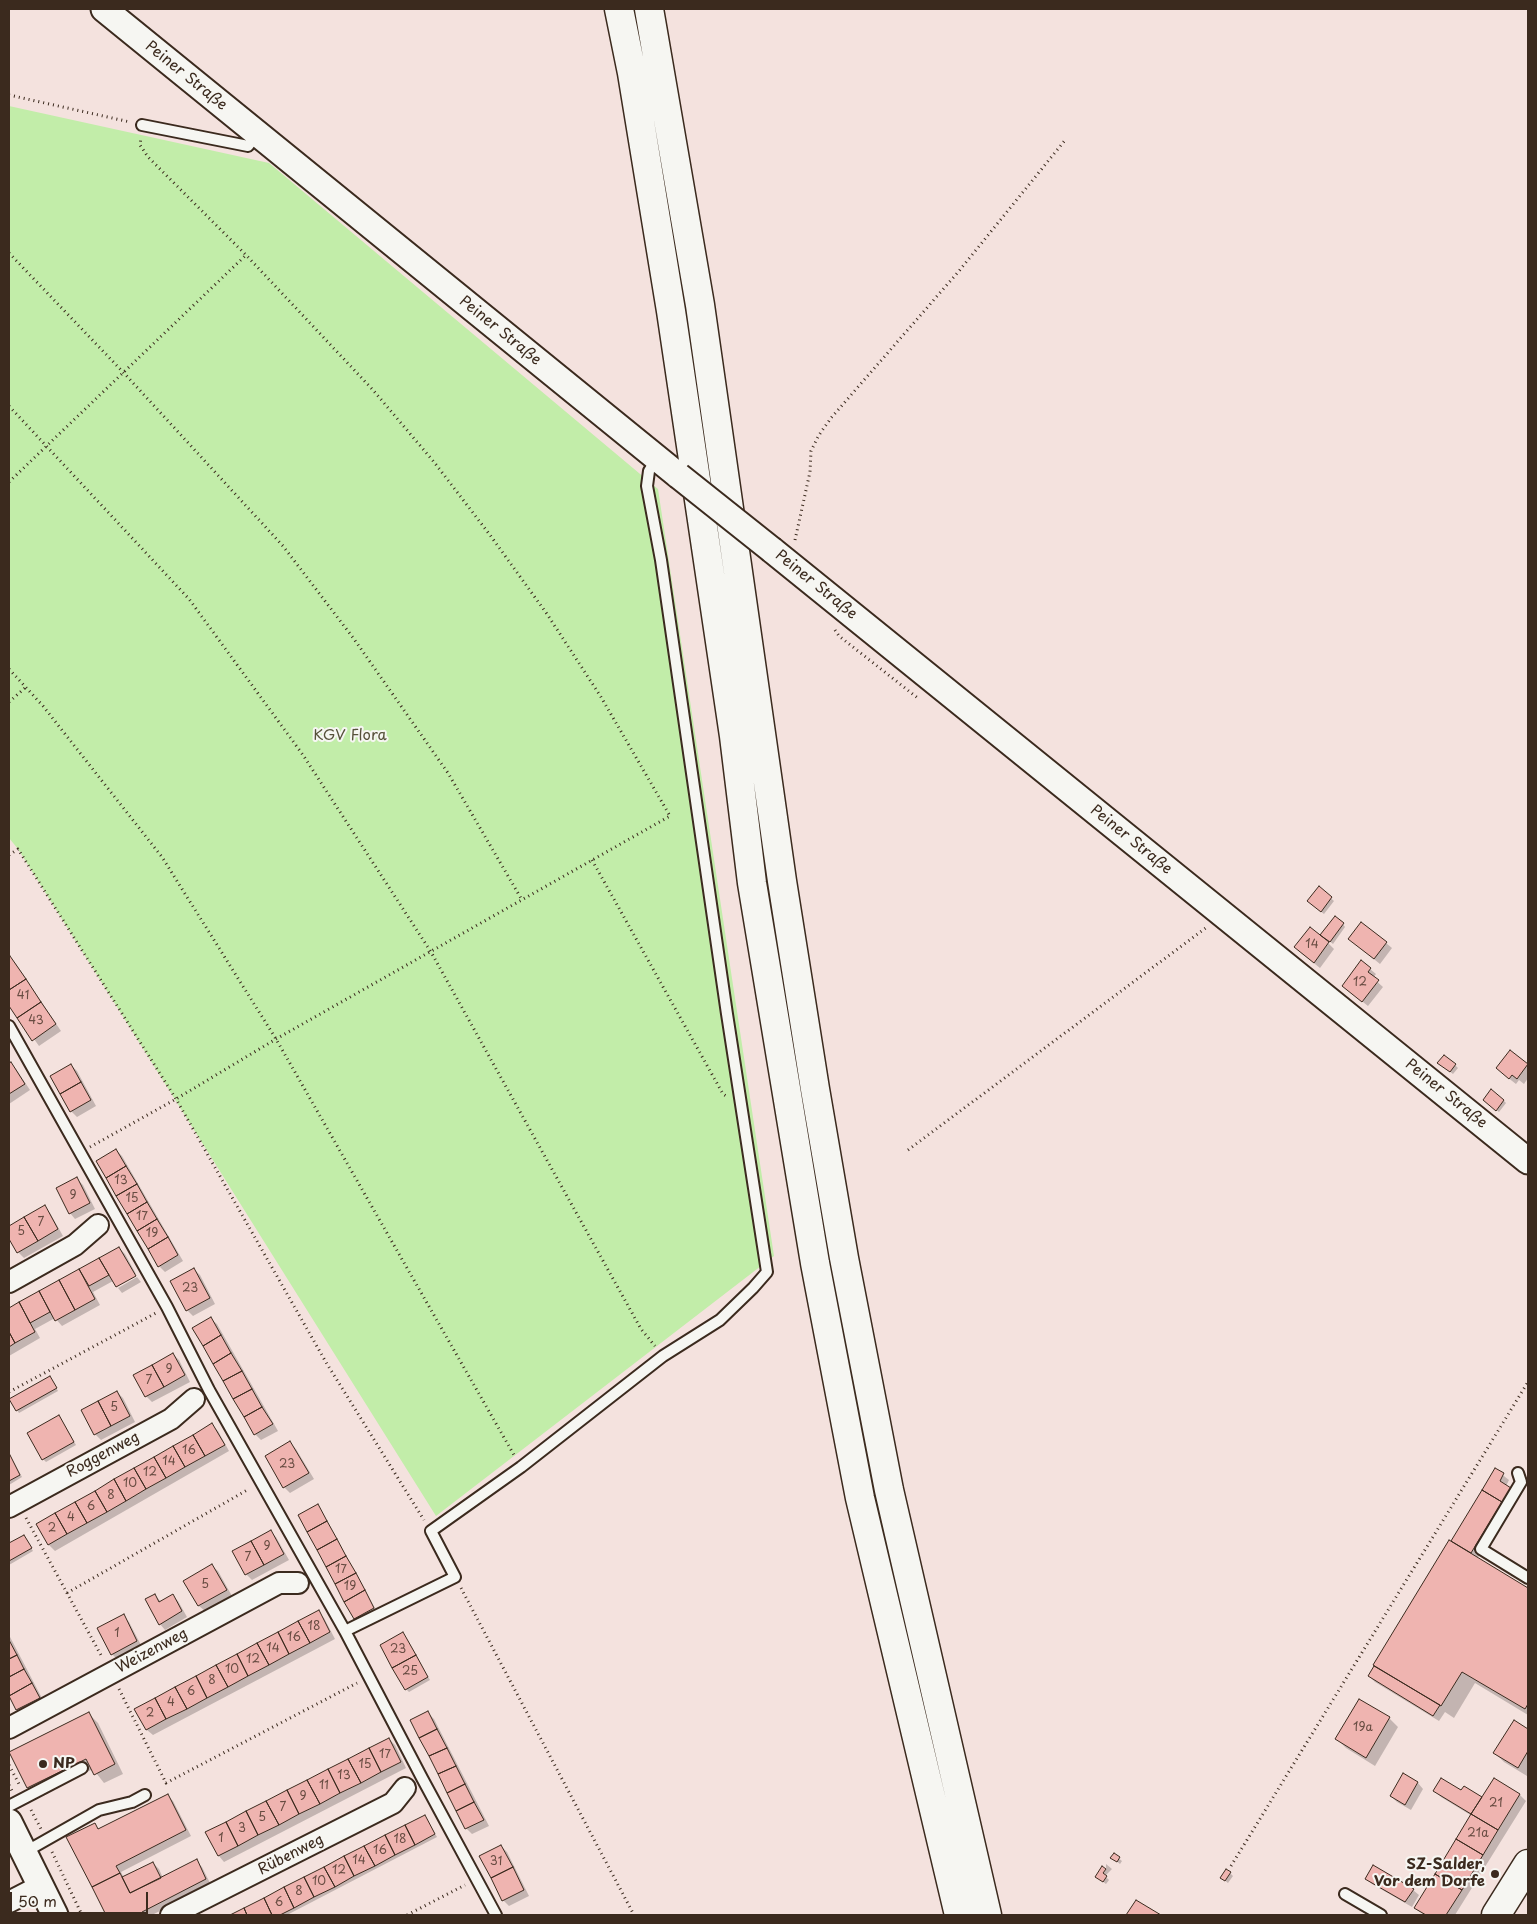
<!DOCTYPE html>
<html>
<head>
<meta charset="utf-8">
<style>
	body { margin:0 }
	#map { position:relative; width:1537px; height:1924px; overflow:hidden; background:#f4e2de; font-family:"Playpen Sans",sans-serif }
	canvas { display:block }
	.frame { position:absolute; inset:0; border:10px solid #3b2a1e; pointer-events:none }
	.scale { position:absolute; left:10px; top:1892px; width:138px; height:22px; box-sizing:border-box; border:2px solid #3b2a1e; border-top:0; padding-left:6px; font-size:15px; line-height:18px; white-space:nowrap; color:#3b2a1e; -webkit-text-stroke:4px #f6f6f2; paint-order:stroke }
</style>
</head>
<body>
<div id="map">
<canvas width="1537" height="1924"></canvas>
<div class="frame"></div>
<div class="scale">50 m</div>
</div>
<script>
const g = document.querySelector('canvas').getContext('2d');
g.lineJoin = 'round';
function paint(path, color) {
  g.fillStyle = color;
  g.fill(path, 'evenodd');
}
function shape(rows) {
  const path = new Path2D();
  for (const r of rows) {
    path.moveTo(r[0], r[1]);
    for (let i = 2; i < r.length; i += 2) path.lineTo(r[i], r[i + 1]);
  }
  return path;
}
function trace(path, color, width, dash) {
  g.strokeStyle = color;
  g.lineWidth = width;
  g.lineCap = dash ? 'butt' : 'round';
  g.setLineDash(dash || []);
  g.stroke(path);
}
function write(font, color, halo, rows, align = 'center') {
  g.font = font + ' "Playpen Sans",sans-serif';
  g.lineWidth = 4;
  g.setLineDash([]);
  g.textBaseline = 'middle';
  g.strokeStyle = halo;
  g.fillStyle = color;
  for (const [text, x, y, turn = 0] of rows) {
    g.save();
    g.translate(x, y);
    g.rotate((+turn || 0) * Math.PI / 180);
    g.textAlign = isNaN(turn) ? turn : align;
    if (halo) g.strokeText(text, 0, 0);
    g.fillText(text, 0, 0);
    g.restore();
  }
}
paint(shape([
	[9,106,269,163,658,489,774,1256,436,1516,18,849,9,838]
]), '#c2eda9');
paint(shape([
	[1319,888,1334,901,1324,914,1311,904],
	[1343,924,1345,927,1333,944,1327,939],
	[1349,939,1386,943,1392,948,1380,964],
	[1326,941,1334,949,1320,968,1301,953],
	[10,958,16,964,61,1031,39,1046,9,1004,9,959],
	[1370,969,1376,974,1373,978,1383,987,1368,1006,1349,991],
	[1511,1051,1528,1065,1528,1078,1524,1084,1519,1080,1516,1084,1503,1074],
	[11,1063,16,1069,30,1090,9,1104,9,1064],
	[71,1065,77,1071,96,1106,77,1117,71,1111],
	[1441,1065,1455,1065,1458,1068,1453,1074],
	[1504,1101,1506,1103,1499,1112,1487,1103],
	[116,1150,122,1156,183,1261,165,1272,159,1266],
	[77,1179,83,1185,95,1209,75,1219,70,1213],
	[44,1207,50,1213,63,1236,24,1258,18,1252,9,1237,9,1227],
	[119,1248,125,1254,136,1274,117,1287,113,1281,93,1292,100,1305,62,1326,55,1318,35,1329,40,1338,9,1356,9,1309],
	[194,1269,200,1275,215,1304,193,1316,187,1310],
	[137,1277,141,1282,122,1293,118,1288],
	[211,1319,217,1324,278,1431,261,1440,255,1434],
	[173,1354,179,1360,190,1382,152,1402,146,1396,135,1375],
	[52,1380,58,1391,19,1413,17,1410],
	[117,1392,123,1398,135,1422,101,1440,95,1434],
	[61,1419,76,1445,46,1462,43,1459],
	[212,1425,218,1431,229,1451,55,1551,49,1545,38,1525],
	[290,1443,296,1449,314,1479,290,1493,284,1487],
	[9,1453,22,1477,9,1485],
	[1495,1469,1509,1480,1506,1486,1516,1495,1477,1559,1528,1590,1528,1715,1475,1683,1454,1718,1445,1712,1439,1721,1375,1682,1369,1676,1379,1670,1375,1665,1457,1545,1452,1541],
	[318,1505,376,1610,357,1621,355,1618],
	[271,1532,276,1537,289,1560,252,1580,246,1574],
	[24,1536,33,1551,9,1565,9,1545],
	[212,1566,218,1571,232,1596,205,1611,199,1606,185,1581],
	[155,1595,161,1602,172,1595,178,1601,187,1617,165,1630,160,1624],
	[318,1612,324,1618,335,1639,153,1735,147,1730,136,1709],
	[123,1616,129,1622,142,1647,118,1660,112,1654],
	[403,1634,430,1680,409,1692,406,1689],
	[9,1635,45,1704,23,1715,17,1710,9,1694],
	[428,1713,434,1719,489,1826,472,1834,466,1828],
	[89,1714,98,1723,123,1774,104,1783,93,1769,37,1797,28,1788,11,1753],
	[1389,1718,1398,1727,1375,1766,1346,1748,1337,1739],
	[1514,1721,1528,1730,1527,1776,1504,1762,1495,1753],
	[389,1739,395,1745,406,1768,224,1862,219,1856,207,1833],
	[1494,1779,1520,1795,1526,1801,1455,1915,1424,1915,1415,1908,1472,1816,1441,1797,1435,1791,1462,1792,1482,1799],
	[1418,1783,1423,1789,1411,1810,1397,1802,1391,1796],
	[167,1795,173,1801,191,1836,121,1872,124,1878,153,1863,159,1869,163,1878,196,1861,202,1867,211,1885,152,1915,107,1915,68,1838,94,1824,100,1830],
	[425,1816,437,1837,287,1915,233,1915],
	[501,1846,507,1852,529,1896,509,1906,503,1900],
	[1114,1855,1122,1861,1120,1864,1115,1860],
	[1106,1864,1112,1869,1105,1876,1109,1880,1106,1884,1099,1879,1102,1868,1106,1870],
	[1230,1873,1233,1876,1228,1883,1224,1880],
	[1366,1879,1413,1890,1419,1895,1412,1907,1372,1884]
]), '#0003');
const building = shape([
	[1319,886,1332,897,1321,912,1307,901,1319,886],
	[1335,916,1344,923,1330,942,1320,935,1335,916],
	[1361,922,1387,942,1374,959,1348,939,1361,922],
	[1310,927,1329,942,1314,963,1294,947,1310,927],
	[10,956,26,979,9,990,9,957,10,956],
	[1361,960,1371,968,1368,972,1379,980,1362,1002,1342,986,1361,960],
	[26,979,41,1002,17,1018,9,1006,9,990,26,979],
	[41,1002,56,1024,32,1041,17,1018,41,1002],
	[1510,1050,1528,1064,1517,1079,1512,1075,1509,1079,1496,1068,1510,1050],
	[1444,1055,1456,1064,1450,1072,1437,1063,1444,1055],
	[11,1062,25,1084,9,1094,9,1063,11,1062],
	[71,1064,81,1082,60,1094,50,1076,71,1064],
	[81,1082,91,1100,70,1112,60,1094,81,1082],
	[1491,1089,1504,1100,1496,1111,1483,1100,1491,1089],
	[116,1149,126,1166,106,1178,96,1161,116,1149],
	[126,1166,137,1184,116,1196,106,1178,126,1166],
	[77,1177,90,1203,69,1214,56,1188,77,1177],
	[137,1184,147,1202,127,1214,116,1196,137,1184],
	[147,1202,157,1219,137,1231,127,1214,147,1202],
	[45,1205,58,1229,38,1241,24,1217,45,1205],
	[24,1217,38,1241,17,1253,9,1239,9,1226,24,1217],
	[157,1219,168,1237,148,1249,137,1231,157,1219],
	[168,1237,178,1255,158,1267,148,1249,168,1237],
	[119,1247,136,1276,116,1287,99,1258,119,1247],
	[99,1258,109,1275,89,1286,79,1269,99,1258],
	[194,1268,210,1298,186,1311,170,1281,194,1268],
	[79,1269,95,1299,75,1310,59,1280,79,1269],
	[59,1280,75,1310,55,1321,39,1291,59,1280],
	[39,1291,50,1312,30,1323,19,1302,39,1291],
	[19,1302,35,1332,15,1343,9,1332,9,1308,19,1302],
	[211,1317,221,1335,203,1346,192,1328,211,1317],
	[9,1332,15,1343,9,1347,9,1332],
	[221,1335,231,1353,213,1364,203,1346,221,1335],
	[173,1353,185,1375,164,1387,152,1365,173,1353],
	[231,1353,242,1371,223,1381,213,1364,231,1353],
	[152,1365,164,1387,145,1397,133,1375,152,1365],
	[242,1371,252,1389,233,1399,223,1381,242,1371],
	[50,1376,57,1388,16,1411,9,1399,50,1376],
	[252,1389,262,1407,244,1417,233,1399,252,1389],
	[117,1391,130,1416,111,1426,98,1401,117,1391],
	[98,1401,111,1426,94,1435,81,1410,98,1401],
	[262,1407,273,1424,254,1435,244,1417,262,1407],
	[59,1415,74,1442,42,1460,27,1433,59,1415],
	[212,1423,225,1445,205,1456,193,1435,212,1423],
	[193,1435,205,1456,185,1467,173,1446,193,1435],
	[290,1441,309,1473,283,1488,265,1456,290,1441],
	[173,1446,185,1467,166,1478,154,1457,173,1446],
	[9,1453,20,1475,9,1481,9,1453],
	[154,1457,166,1478,146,1489,134,1468,154,1457],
	[134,1468,146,1489,126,1501,114,1479,134,1468],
	[1495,1468,1504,1473,1500,1481,1511,1488,1502,1502,1482,1490,1495,1468],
	[114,1479,126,1501,107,1512,95,1491,114,1479],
	[1482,1490,1502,1502,1471,1553,1451,1541,1482,1490],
	[95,1491,107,1512,87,1523,75,1502,95,1491],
	[75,1502,87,1523,67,1534,55,1513,75,1502],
	[318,1504,327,1521,307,1532,298,1515,318,1504],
	[55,1513,67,1534,48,1545,36,1524,55,1513],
	[327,1521,337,1539,317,1550,307,1532,327,1521],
	[271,1530,284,1554,264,1565,251,1541,271,1530],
	[24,1535,32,1548,9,1561,9,1543,24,1535],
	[337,1539,346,1556,326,1567,317,1550,337,1539],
	[1449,1540,1528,1588,1528,1704,1525,1709,1462,1672,1441,1706,1373,1665,1449,1540],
	[251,1541,264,1565,245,1575,232,1551,251,1541],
	[346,1556,356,1573,335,1584,326,1567,346,1556],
	[212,1564,227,1590,198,1606,183,1581,212,1564],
	[356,1573,365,1590,344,1602,335,1584,356,1573],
	[365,1590,374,1608,354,1619,344,1602,365,1590],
	[155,1594,159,1602,173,1594,182,1611,159,1625,145,1599,155,1594],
	[319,1610,330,1632,310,1643,298,1621,319,1610],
	[124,1614,137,1641,111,1655,97,1628,124,1614],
	[298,1621,310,1643,289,1654,278,1632,298,1621],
	[278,1632,289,1654,269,1665,257,1643,278,1632],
	[403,1632,416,1655,392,1668,380,1645,403,1632],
	[9,1640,17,1655,9,1659,9,1640],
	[257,1643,269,1665,248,1676,237,1654,257,1643],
	[237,1654,248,1676,228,1687,216,1665,237,1654],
	[17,1655,24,1669,9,1677,9,1659,17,1655],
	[416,1655,428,1677,405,1690,392,1668,416,1655],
	[216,1665,228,1687,207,1698,196,1676,216,1665],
	[1374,1666,1440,1705,1433,1716,1368,1676,1374,1666],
	[24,1669,32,1683,9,1696,9,1677,24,1669],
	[196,1676,207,1698,187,1709,175,1687,196,1676],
	[32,1683,40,1698,16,1710,9,1696,32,1683],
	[175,1687,187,1709,166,1719,155,1698,175,1687],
	[155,1698,166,1719,146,1730,134,1709,155,1698],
	[1359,1699,1390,1717,1366,1758,1335,1739,1359,1699],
	[428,1711,437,1729,419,1738,410,1720,428,1711],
	[89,1712,115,1764,94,1775,86,1759,27,1788,9,1752,89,1712],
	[1514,1720,1528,1729,1528,1751,1518,1768,1493,1753,1514,1720],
	[437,1729,447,1748,429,1756,419,1738,437,1729],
	[389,1738,401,1762,381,1772,369,1748,389,1738],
	[369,1748,381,1772,361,1783,348,1759,369,1748],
	[447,1748,456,1766,438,1774,429,1756,447,1748],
	[348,1759,361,1783,340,1793,328,1769,348,1759],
	[456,1766,465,1784,447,1793,438,1774,456,1766],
	[328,1769,340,1793,320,1804,307,1780,328,1769],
	[1403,1773,1418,1782,1405,1805,1390,1796,1403,1773],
	[1441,1778,1461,1790,1464,1786,1482,1797,1471,1814,1433,1791,1441,1778],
	[1494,1778,1520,1794,1498,1830,1471,1814,1494,1778],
	[307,1780,320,1804,299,1814,287,1790,307,1780],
	[465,1784,474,1802,456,1811,447,1793,465,1784],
	[287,1790,299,1814,279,1825,266,1801,287,1790],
	[168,1794,186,1830,116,1866,120,1873,92,1887,66,1837,95,1823,98,1829,168,1794],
	[266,1801,279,1825,258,1835,246,1811,266,1801],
	[474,1802,484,1820,465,1829,456,1811,474,1802],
	[246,1811,258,1835,238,1846,226,1822,246,1811],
	[1471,1814,1498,1830,1483,1855,1456,1839,1471,1814],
	[425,1815,435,1834,415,1845,405,1825,425,1815],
	[226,1822,238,1846,218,1856,205,1832,226,1822],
	[405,1825,415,1845,395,1855,385,1835,405,1825],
	[385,1835,395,1855,375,1866,364,1846,385,1835],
	[1456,1839,1483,1855,1462,1890,1435,1874,1456,1839],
	[501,1845,513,1867,491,1878,479,1856,501,1845],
	[364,1846,375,1866,354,1876,344,1856,364,1846],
	[1114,1853,1120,1857,1117,1862,1110,1858,1114,1853],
	[344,1856,354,1876,335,1887,324,1867,344,1856],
	[197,1859,206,1879,142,1912,144,1915,106,1915,92,1887,120,1873,130,1893,197,1859],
	[153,1862,161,1878,130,1893,122,1877,153,1862],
	[1373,1865,1414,1889,1405,1902,1365,1879,1373,1865],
	[1102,1866,1106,1869,1103,1873,1107,1876,1103,1882,1095,1877,1102,1866],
	[324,1867,335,1887,314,1897,304,1877,324,1867],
	[513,1867,524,1890,502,1901,491,1878,513,1867],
	[1226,1869,1231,1872,1225,1881,1220,1878,1226,1869],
	[1435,1874,1462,1890,1446,1915,1426,1915,1414,1908,1435,1874],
	[304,1877,314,1897,294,1908,284,1887,304,1877],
	[284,1887,294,1908,280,1915,272,1915,264,1898,284,1887],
	[264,1898,272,1915,247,1915,244,1908,264,1898],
	[1136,1900,1161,1915,1126,1915,1136,1900],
	[244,1908,247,1915,230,1915,244,1908]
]);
paint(building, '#efb4b0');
trace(building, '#3b2a1e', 1);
const service = shape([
	[142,125,248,146,257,134],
	[9,1026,167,1307,209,1390,345,1631,422,1778,496,1915],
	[1518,1473,1521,1482,1481,1549,1528,1578],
	[345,1631,455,1577,431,1531,521,1467,663,1356,720,1320,753,1288,767,1272,727,1014,661,560,647,486,649,471,657,458],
	[9,1806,82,1768],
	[25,1852,99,1810,132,1802,145,1795],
	[1345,1894,1381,1915]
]);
const minor = shape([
	[9,1282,75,1245,98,1225],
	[9,1507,171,1419,194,1399],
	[9,1728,279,1583,298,1583],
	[9,1902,40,1886],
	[171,1915,393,1803,405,1788]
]);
const tertiary = shape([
	[104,9,679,476],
	[772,550,1528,1161],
	[9,1822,55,1915]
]);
const secondary = shape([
	[1496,1915,1528,1864]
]);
const motorway = shape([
	[619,9,632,73,671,311,734,736,752,883,815,1263,860,1498,959,1915],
	[649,9,700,305,782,881,815,1089,844,1258,889,1490,987,1915]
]);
trace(service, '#3b2a1e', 14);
trace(minor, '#3b2a1e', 24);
trace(tertiary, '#3b2a1e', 29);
trace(secondary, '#3b2a1e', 31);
trace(motorway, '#3b2a1e', 31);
trace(shape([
	[9,95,130,122],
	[9,253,123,372,283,546,354,639,448,773,522,900],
	[9,406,189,599,303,755,431,952,641,1329,655,1346],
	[9,482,246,255],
	[795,540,810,472,811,451,819,435,831,418,959,271,1066,139],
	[835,630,839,636,919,699],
	[9,669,43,706,162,857,276,1039,514,1455],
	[9,702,26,687],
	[9,855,18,849,176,1099,327,1364,424,1520],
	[592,860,723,1094,726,1096],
	[90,1147,176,1099,276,1039,670,816,601,697,547,614,490,535,434,462,373,390,246,255,148,157,140,145,141,138],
	[908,1150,1207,927],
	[9,1392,156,1313],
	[26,1518,102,1657],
	[461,1588,634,1915],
	[67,1593,249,1489],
	[119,1689,166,1783,357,1683],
	[9,1765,20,1786],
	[9,1785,12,1791],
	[31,1810,41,1829],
	[52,1852,82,1915],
	[1231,1866,1528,1382],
	[407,1915,465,1885]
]), '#3b2a1e', 3, [1, 4]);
trace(service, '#f6f6f2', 10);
trace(minor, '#f6f6f2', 20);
trace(tertiary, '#f6f6f2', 25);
trace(secondary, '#f6f6f2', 28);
trace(motorway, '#f6f6f2', 28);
const tertiaryBridge = shape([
	[679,476,772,550]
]);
trace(tertiaryBridge, '#3b2a1e', 29, []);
trace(tertiaryBridge, '#f6f6f2', 25);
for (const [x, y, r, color] of [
	[43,1764,5,"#3b2a1e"],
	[1495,1874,5,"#3b2a1e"]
]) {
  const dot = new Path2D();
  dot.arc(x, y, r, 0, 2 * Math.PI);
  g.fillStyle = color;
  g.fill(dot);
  trace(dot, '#f6f6f2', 2);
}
write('12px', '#684c42', null, [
	["14",1312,945],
	["12",1360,983],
	["41",23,996],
	["43",36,1021],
	["13",121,1181],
	["9",73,1196],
	["15",132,1199],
	["17",142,1217],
	["7",41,1223],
	["5",21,1232],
	["19",152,1234],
	["23",190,1289],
	["9",169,1370],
	["7",149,1381],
	["5",114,1408],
	["16",189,1451],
	["14",169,1462],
	["23",287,1465],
	["12",150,1473],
	["10",130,1484],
	["8",111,1496],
	["6",91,1507],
	["4",71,1518],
	["2",52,1529],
	["9",267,1547],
	["7",248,1558],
	["17",341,1570],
	["5",205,1585],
	["19",350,1587],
	["18",314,1627],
	["1",117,1634],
	["16",294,1638],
	["14",273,1649],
	["23",398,1650],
	["12",253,1660],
	["10",232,1670],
	["25",410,1672],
	["8",212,1681],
	["6",191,1692],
	["4",171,1703],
	["2",150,1714],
	["19a",1363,1728],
	["17",385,1755],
	["15",365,1765],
	["13",344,1776],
	["11",324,1786],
	["9",303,1797],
	["21",1496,1804],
	["7",283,1808],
	["5",262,1818],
	["3",242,1829],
	["21a",1478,1834],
	["1",221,1839],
	["18",400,1840],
	["16",380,1851],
	["14",359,1861],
	["31",496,1862],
	["12",339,1871],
	["10",319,1882],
	["8",299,1892],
	["6",279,1903]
]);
write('15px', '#3b2a1e', '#f6f6f2', [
	["Peiner Straße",186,76,39],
	["Peiner Straße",500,331,39],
	["Peiner Straße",816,585,39],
	["Peiner Straße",1131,840,39],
	["Peiner Straße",1446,1094,39],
	["Roggenweg",103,1455,-28],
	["Weizenweg",152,1651,-28],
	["Rübenweg",291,1855,-27]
]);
write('15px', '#56513a', '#f6f6f2', [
	["KGV Flora",350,736]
]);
write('bold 15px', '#3b2a1e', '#f6f6f2', [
	["NP",53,1764],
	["SZ-Salder,",1485,1865,"right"],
	["Vor dem Dorfe",1485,1882,"right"]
], 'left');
</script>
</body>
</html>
